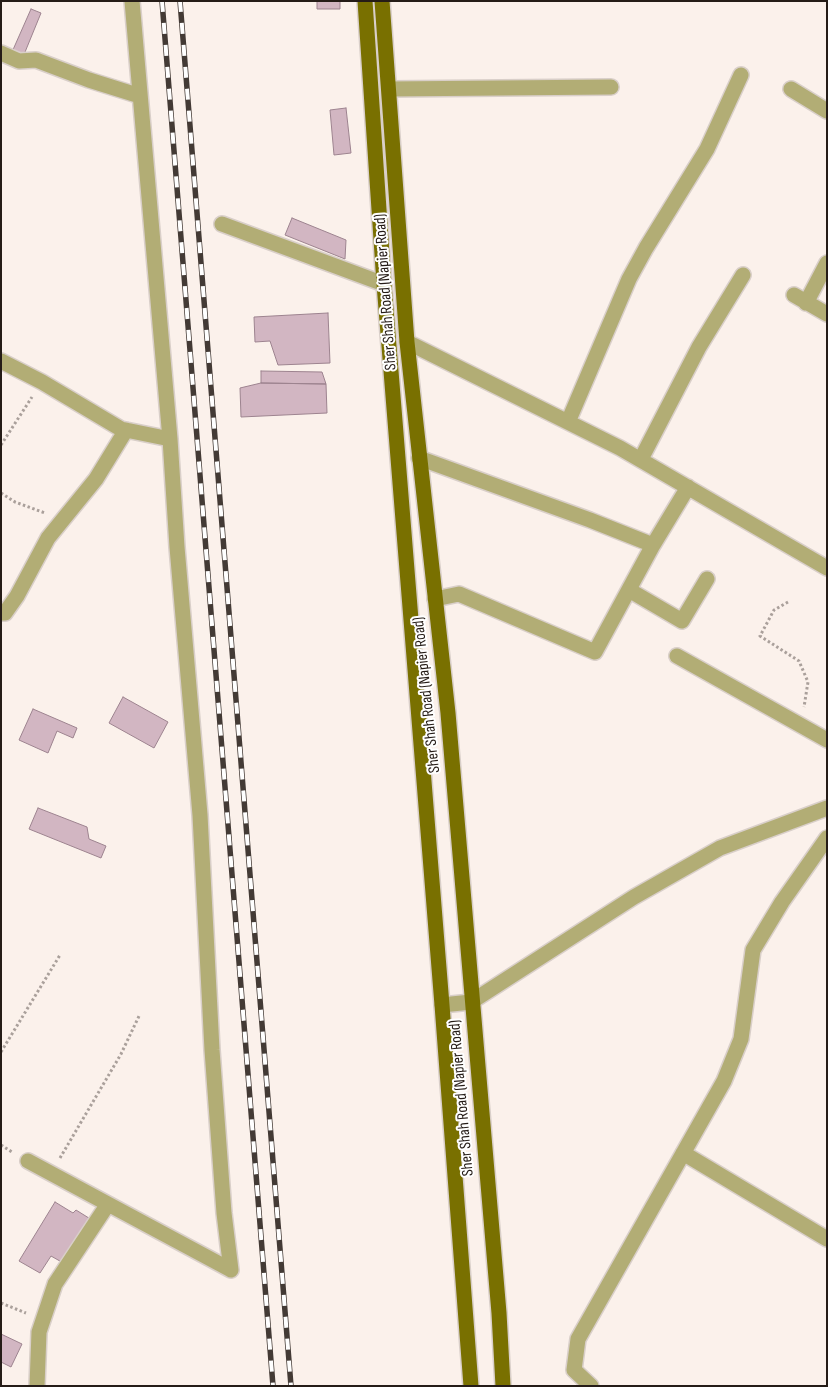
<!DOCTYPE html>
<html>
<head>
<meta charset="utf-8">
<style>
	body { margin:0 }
	#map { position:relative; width:828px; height:1387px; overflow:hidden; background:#fbf1eb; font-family:"Sofia Sans Condensed",sans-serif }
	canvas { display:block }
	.frame { position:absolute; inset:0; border:2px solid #251c17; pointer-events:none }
</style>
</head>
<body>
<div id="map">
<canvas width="828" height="1387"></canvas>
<div class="frame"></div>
</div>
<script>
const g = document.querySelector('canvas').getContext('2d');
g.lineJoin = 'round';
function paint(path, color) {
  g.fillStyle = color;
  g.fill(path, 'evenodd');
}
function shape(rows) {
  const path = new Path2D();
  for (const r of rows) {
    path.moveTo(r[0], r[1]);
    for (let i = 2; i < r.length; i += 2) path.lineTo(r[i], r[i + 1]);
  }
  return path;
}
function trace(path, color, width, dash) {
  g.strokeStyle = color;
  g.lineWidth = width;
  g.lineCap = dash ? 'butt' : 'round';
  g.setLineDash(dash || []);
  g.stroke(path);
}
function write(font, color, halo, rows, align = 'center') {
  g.font = font + ' "Sofia Sans Condensed",sans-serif';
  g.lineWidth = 4;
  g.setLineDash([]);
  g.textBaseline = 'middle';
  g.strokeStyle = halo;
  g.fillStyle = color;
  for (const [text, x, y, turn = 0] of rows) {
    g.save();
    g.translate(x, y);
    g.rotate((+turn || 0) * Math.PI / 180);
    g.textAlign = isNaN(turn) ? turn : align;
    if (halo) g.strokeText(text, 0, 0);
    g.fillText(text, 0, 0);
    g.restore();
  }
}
const building = shape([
	[317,1,340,1,340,9,317,9,317,1],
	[31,9,41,13,23,57,12,52,31,9],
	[346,108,351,153,334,155,330,110,346,108],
	[292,218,346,240,345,259,285,235,292,218],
	[328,313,330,363,278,365,270,341,255,342,254,317,328,313],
	[261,371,322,372,326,384,261,383,261,371],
	[261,383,326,384,327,413,241,417,240,388,261,383],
	[123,697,168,722,154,748,109,723,123,697],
	[33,709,77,728,73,738,57,731,48,753,19,740,33,709],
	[38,808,87,827,89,839,106,846,101,858,29,829,38,808],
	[55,1202,73,1213,76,1210,100,1225,74,1269,51,1256,40,1273,19,1261,55,1202],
	[1,1334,22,1344,11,1367,1,1362,1,1334]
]);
paint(building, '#d2b6c2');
trace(building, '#9d838f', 1);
const minor = shape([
	[132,1,170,439],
	[1,53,19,61,36,60,89,80,140,96],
	[389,89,611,87],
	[791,89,827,111],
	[222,224,384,284],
	[794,295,827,314],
	[806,303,827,263],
	[407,342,620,448,827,568],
	[1,361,42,382,121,429,170,439,177,547,200,815,212,1050,224,1213,231,1270],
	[568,422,629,279,646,248,707,149,741,75],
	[419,458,590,520,653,545,688,487],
	[641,459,699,347,743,275],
	[629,590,682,621,707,579],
	[435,599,459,594,595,652,653,545],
	[1,613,5,613,17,596,48,538,96,479,126,430],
	[677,656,827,740],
	[442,1005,471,1002,634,897,720,848,827,808],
	[683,1153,827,1239],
	[28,1161,108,1204],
	[37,1386,39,1332,55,1284,108,1204,231,1270],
	[591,1386,574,1370,578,1339,724,1081,741,1039,753,950,782,902,827,838]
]);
const major = shape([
	[365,1,384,284,442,1005,471,1386],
	[382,1,407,342,448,713,499,1313,503,1386]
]);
trace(minor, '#d9cfc9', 18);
trace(major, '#d9cfc9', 18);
trace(shape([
	[1,445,32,397],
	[1,493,15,502,45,513],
	[788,602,774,610,760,636,799,661,808,682,804,707],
	[1,1052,60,955],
	[1,1145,12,1152],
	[60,1158,121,1054,140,1014],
	[1,1303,26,1313]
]), '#aaa09b', 3, [2.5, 2.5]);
trace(minor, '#b2ad75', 15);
trace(major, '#797000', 15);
const rail = shape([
	[162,1,273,1386],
	[180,1,291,1386]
]);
trace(rail, '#433a35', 5.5);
trace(rail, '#fff', 4, [11]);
write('16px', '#251c17', '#fff', [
	["Sher Shah Road (Napier Road)",386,292,-94],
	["Sher Shah Road (Napier Road)",427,695,-96],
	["Sher Shah Road (Napier Road)",462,1098,-95]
]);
</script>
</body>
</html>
